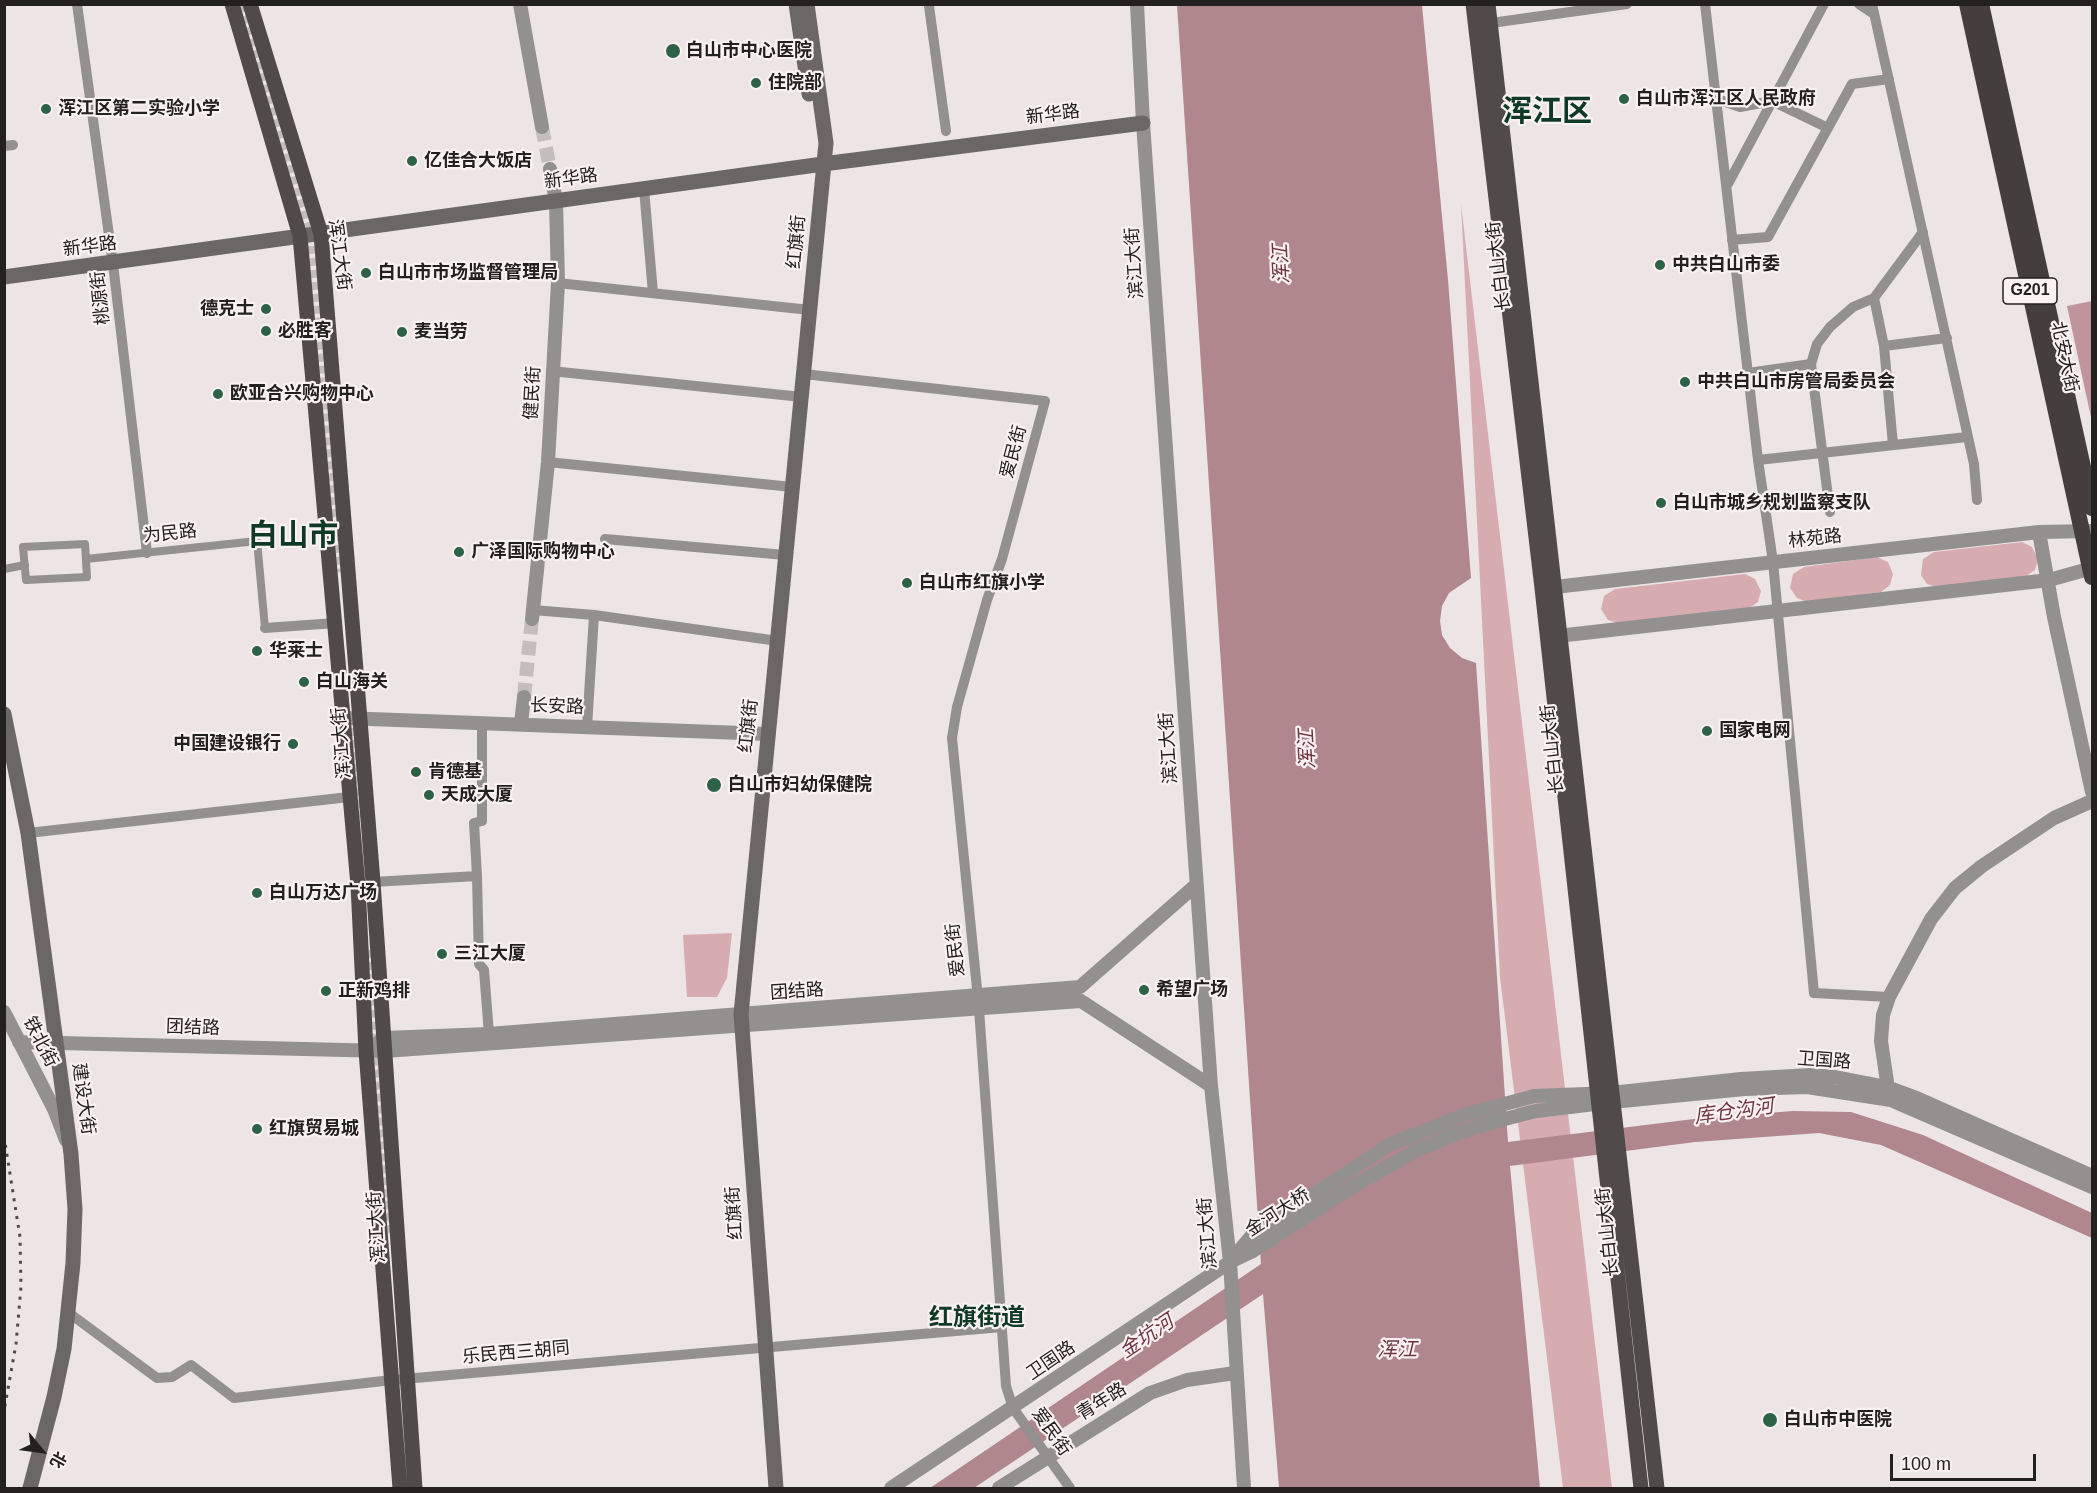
<!DOCTYPE html>
<html>
<head>
<meta charset="utf-8">
<style>
	body { margin:0 }
	#map { position:relative; width:2097px; height:1493px; overflow:hidden; background:#ece4e5; font-family:Helvetica,"Noto Sans SC",sans-serif }
	canvas { display:block }
	.frame { position:absolute; inset:0; border:6px solid #232020; pointer-events:none }
	.north { position:absolute; left:12px; top:1421px; width:60px; height:60px; -webkit-text-stroke:4px #faf1f2; paint-order:stroke; rotate:119deg; font-size:16px; font-weight:700; line-height:24px; text-align:center; color:#232020 }
	.north::after { content:''; display:block; margin:auto; width:21px; height:27px; background:#232020; clip-path:polygon(50% 0,100% 100%,50% 72%,0 100%) }
	.scale { position:absolute; left:1890px; top:1454px; width:146px; height:27px; box-sizing:border-box; border:3px solid #232020; border-top:0; padding-left:8px; font-size:18px; line-height:21px; white-space:nowrap; color:#232020; -webkit-text-stroke:4px #faf1f2; paint-order:stroke }
</style>
</head>
<body>
<div id="map">
<canvas width="2097" height="1493"></canvas>
<div class="frame"></div>
<div class="north">北</div>
<div class="scale">100 m</div>
</div>
<script>
const g = document.querySelector('canvas').getContext('2d');
g.lineJoin = 'round';
function paint(path, color) {
  g.fillStyle = color;
  g.fill(path, 'evenodd');
}
function shape(rows) {
  const path = new Path2D();
  for (const r of rows) {
    path.moveTo(r[0], r[1]);
    for (let i = 2; i < r.length; i += 2) path.lineTo(r[i], r[i + 1]);
  }
  return path;
}
function trace(path, color, width, dash) {
  g.strokeStyle = color;
  g.lineWidth = width;
  g.lineCap = dash ? 'butt' : 'round';
  g.setLineDash(dash || []);
  g.stroke(path);
}
function write(font, color, halo, rows, align = 'center') {
  g.font = font + ' Helvetica,"Noto Sans SC",sans-serif';
  g.lineWidth = 4.5;
  g.setLineDash([]);
  g.textBaseline = 'middle';
  g.strokeStyle = halo;
  g.fillStyle = color;
  for (const [text, x, y, turn = 0] of rows) {
    g.save();
    g.translate(x, y);
    g.rotate((+turn || 0) * Math.PI / 180);
    g.textAlign = isNaN(turn) ? turn : align;
    if (halo) g.strokeText(text, 0, 0);
    g.fillText(text, 0, 0);
    g.restore();
  }
}
paint(shape([
	[1461,204,1612,1488,1563,1488,1500,977],
	[2022,542,2032,547,2038,559,2035,570,2025,577,1937,587,1927,584,1921,575,1923,559,1934,552],
	[1877,557,1888,562,1893,574,1890,585,1881,592,1807,602,1797,598,1790,588,1793,574,1804,567],
	[1745,574,1755,579,1761,591,1758,602,1748,609,1618,623,1608,620,1601,609,1604,596,1615,589],
	[732,933,727,978,717,997,687,997,683,935]
]), '#d6acb1');
paint(shape([
	[2092,301,2092,422,2067,306]
]), '#bf959b');
paint(shape([
	[1177,5,1422,5,1448,280,1471,578,1449,593,1442,606,1440,621,1442,635,1450,648,1462,658,1476,663,1508,1142,1694,1119,1793,1111,1851,1112,1923,1135,2092,1213,2092,1238,1881,1145,1819,1133,1695,1142,1510,1166,1540,1488,1279,1488,1263,1294,974,1488,930,1488,1261,1264]
]), '#b0878d');
trace(shape([
	[242,4,311,238,341,572],
	[352,716,359,817],
	[368,950,390,1233]
]), '#c4bdbe', 8, [8, 4]);
trace(shape([
	[542,127,550,169],
	[524,697,532,619]
]), '#c4bdbe', 14, [14, 7]);
trace(shape([
	[85,544,87,577,26,580,23,547,85,544],
	[86,559,257,541,265,628],
	[4,569,25,565]
]), '#939090', 8);
trace(shape([
	[77,4,113,264,147,553],
	[1705,4,1758,460,1773,562,1814,993,1889,997],
	[1859,4,1874,14],
	[1872,4,1974,464,1977,500],
	[929,6,946,131],
	[1484,24,1627,4],
	[1717,99,1740,107,1772,101,1828,128],
	[4,146,13,145],
	[1728,184,1824,4],
	[644,189,653,293],
	[1732,240,1768,237,1852,84,1889,79],
	[558,283,810,310],
	[1874,298,1884,346,1893,445],
	[1884,346,1947,338],
	[551,371,802,397],
	[1748,373,1811,364],
	[804,374,1045,401,1002,559,987,600,957,707,952,738,979,1009,1006,1386,1013,1408,1070,1488],
	[1758,460,1967,437],
	[548,462,792,487],
	[1830,512,1811,364,1817,344,1830,327,1853,307,1874,298,1923,232],
	[605,539,785,555],
	[533,610,594,615,778,641],
	[265,628,336,623],
	[587,727,594,615],
	[28,833,349,797],
	[477,876,474,823,482,821,482,723],
	[373,882,477,876,479,964,484,970,489,1034],
	[69,1313,157,1378,172,1377,191,1365,234,1398,392,1380,1002,1327]
]), '#939090', 10);
trace(shape([
	[520,4,542,127],
	[1137,4,1143,123,1211,1086,1230,1262,1244,1488],
	[2039,532,2054,617,2092,792],
	[1546,588,2039,532,2092,531],
	[532,619,548,462,558,283,556,201,550,169],
	[1549,637,2049,580,2092,568],
	[344,718,768,734],
	[521,724,524,697],
	[4,1012,54,1109,66,1140],
	[19,1042,385,1051,1081,1001,1211,1086],
	[376,1044,384,1038,489,1034,1080,987,1196,885],
	[1889,1095,1881,1041,1883,1015,1889,997,1931,919,1955,888,1982,866,2054,818,2092,801],
	[1233,1258,1254,1233,1391,1144,1464,1115,1534,1096,1611,1093,1741,1079,1810,1075,1835,1077,1887,1087,1914,1097,2092,1176],
	[891,1488,1230,1262,1251,1252,1347,1190,1413,1152,1458,1133,1493,1122,1536,1111,1612,1102,1744,1089,1807,1087,1891,1100,2092,1187],
	[999,1488,1150,1393,1187,1380,1235,1373]
]), '#939090', 14);
trace(shape([
	[796,4,809,94],
	[4,277,823,164,1143,123],
	[4,714,28,833,71,1154,75,1209,73,1263,64,1349,54,1397,30,1488],
	[776,1488,741,1014,826,143,807,4]
]), '#6c6767', 15);
trace(shape([
	[232,4,300,236,358,885,366,1051,400,1488],
	[250,4,321,234,373,882,415,1488],
	[1473,4,1542,588,1641,1488],
	[1488,4,1657,1488]
]), '#504a4b', 15);
trace(shape([
	[1967,4,2092,577],
	[1981,4,2092,508]
]), '#443e3f', 16);
trace(shape([
	[4,1136,20,1237,21,1287,16,1344,4,1411]
]), '#4e4a4a', 3, [3, 6]);
for (const [x, y, r, color] of [
	[673,51,8,"#2d6247"],
	[756,83,6,"#2d6247"],
	[1624,99,6,"#2d6247"],
	[46,109,6,"#2d6247"],
	[412,161,6,"#2d6247"],
	[1660,265,6,"#2d6247"],
	[366,273,6,"#2d6247"],
	[266,309,6,"#2d6247"],
	[266,331,6,"#2d6247"],
	[402,332,6,"#2d6247"],
	[1685,382,6,"#2d6247"],
	[218,394,6,"#2d6247"],
	[1661,503,6,"#2d6247"],
	[459,552,6,"#2d6247"],
	[907,583,6,"#2d6247"],
	[257,651,6,"#2d6247"],
	[304,682,6,"#2d6247"],
	[1707,731,6,"#2d6247"],
	[293,744,6,"#2d6247"],
	[416,772,6,"#2d6247"],
	[714,785,8,"#2d6247"],
	[429,795,6,"#2d6247"],
	[257,893,6,"#2d6247"],
	[442,954,6,"#2d6247"],
	[1144,990,6,"#2d6247"],
	[326,991,6,"#2d6247"],
	[257,1129,6,"#2d6247"],
	[1770,1420,8,"#2d6247"]
]) {
  const dot = new Path2D();
  dot.arc(x, y, r, 0, 2 * Math.PI);
  g.fillStyle = color;
  g.fill(dot);
  trace(dot, '#faf1f2', 2);
}
for (const [x, y, w] of [
	[2030,291,54]
]) {
  const box = new Path2D();
  box.roundRect(x - w / 2, y - 13, w, 26, 4.5);
  g.fillStyle = '#faf1f2';
  g.fill(box);
  trace(box, '#232020', 1.5);
}
write('bold 16px', '#232020', null, [
	["G201",2030,291]
]);
write('bold 18px', '#232020', '#faf1f2', [
	["白山市中心医院",686,51],
	["住院部",768,83],
	["白山市浑江区人民政府",1636,99],
	["浑江区第二实验小学",58,109],
	["亿佳合大饭店",424,161],
	["中共白山市委",1672,265],
	["白山市市场监督管理局",378,273],
	["德克士",254,309,"right"],
	["必胜客",278,331],
	["麦当劳",414,332],
	["中共白山市房管局委员会",1697,382],
	["欧亚合兴购物中心",230,394],
	["白山市城乡规划监察支队",1673,503],
	["广泽国际购物中心",471,552],
	["白山市红旗小学",919,583],
	["华莱士",269,651],
	["白山海关",316,682],
	["国家电网",1719,731],
	["中国建设银行",281,744,"right"],
	["肯德基",428,772],
	["白山市妇幼保健院",728,785],
	["天成大厦",441,795],
	["白山万达广场",269,893],
	["三江大厦",454,954],
	["希望广场",1156,990],
	["正新鸡排",338,991],
	["红旗贸易城",269,1129],
	["白山市中医院",1784,1420]
], 'left');
write('18px', '#232020', '#faf1f2', [
	["新华路",1053,115,-7],
	["新华路",571,179,-8],
	["红旗街",797,242,-85],
	["新华路",90,247,-7],
	["浑江大街",339,255,82],
	["滨江大街",1135,263,-94],
	["长白山大街",1499,266,-97],
	["桃源街",101,298,-96],
	["北安大街",2064,357,78],
	["健民街",533,393,-87],
	["爱民街",1014,452,-75],
	["为民路",170,534,-6],
	["林苑路",1815,539,-6],
	["长安路",557,707,2],
	["红旗街",749,726,-84],
	["浑江大街",342,743,-95],
	["滨江大街",1169,748,-94],
	["长白山大街",1553,749,-96],
	["爱民街",956,950,-96],
	["团结路",797,992,-4],
	["团结路",193,1028,2],
	["铁北街",40,1042,63],
	["卫国路",1824,1061,4],
	["建设大街",83,1099,82],
	["红旗街",735,1213,-94],
	["金河大桥",1278,1213,-33],
	["浑江大街",377,1227,-94],
	["长白山大街",1608,1232,-96],
	["滨江大街",1208,1233,-95],
	["乐民西三胡同",516,1353,-5],
	["卫国路",1051,1361,-34],
	["青年路",1102,1402,-32],
	["爱民街",1051,1432,55]
]);
write('italic 20px', '#703741', '#faf1f2', [
	["浑江",1282,264,-93],
	["浑江",1308,749,-93],
	["库仓沟河",1734,1112,-8],
	["金坑河",1147,1337,-34],
	["浑江",1397,1350]
]);
write('bold 24px', '#0e3925', '#faf1f2', [
	["红旗街道",977,1318]
]);
write('bold 30px', '#0e3925', '#faf1f2', [
	["浑江区",1547,113],
	["白山市",293,537]
]);
</script>
</body>
</html>
